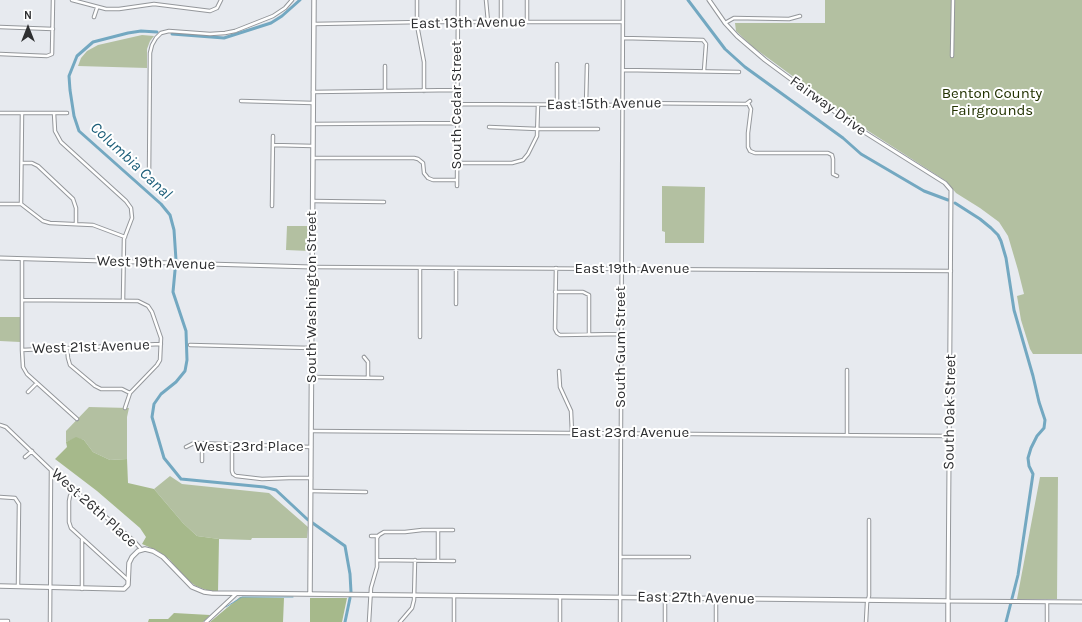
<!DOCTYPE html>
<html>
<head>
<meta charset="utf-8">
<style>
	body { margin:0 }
	#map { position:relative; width:1082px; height:622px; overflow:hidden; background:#e7eaef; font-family:Karla,sans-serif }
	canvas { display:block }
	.north { position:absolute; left:8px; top:8px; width:40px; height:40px; -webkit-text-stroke:3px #fff; paint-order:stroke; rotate:0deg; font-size:11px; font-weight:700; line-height:16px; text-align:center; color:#2e2f31 }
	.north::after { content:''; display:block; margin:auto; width:14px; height:18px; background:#2e2f31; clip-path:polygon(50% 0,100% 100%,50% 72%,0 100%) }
</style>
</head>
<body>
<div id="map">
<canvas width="1082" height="622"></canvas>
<div class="north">N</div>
</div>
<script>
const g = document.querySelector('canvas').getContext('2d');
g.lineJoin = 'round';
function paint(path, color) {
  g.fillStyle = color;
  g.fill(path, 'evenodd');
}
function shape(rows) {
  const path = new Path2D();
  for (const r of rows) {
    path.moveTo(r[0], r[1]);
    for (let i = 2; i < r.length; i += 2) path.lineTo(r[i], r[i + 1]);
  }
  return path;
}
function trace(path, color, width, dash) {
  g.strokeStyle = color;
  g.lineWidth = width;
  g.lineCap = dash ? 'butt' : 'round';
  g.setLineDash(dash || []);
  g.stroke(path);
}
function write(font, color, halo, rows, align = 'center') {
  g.font = font + ' Karla,sans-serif';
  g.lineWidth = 4;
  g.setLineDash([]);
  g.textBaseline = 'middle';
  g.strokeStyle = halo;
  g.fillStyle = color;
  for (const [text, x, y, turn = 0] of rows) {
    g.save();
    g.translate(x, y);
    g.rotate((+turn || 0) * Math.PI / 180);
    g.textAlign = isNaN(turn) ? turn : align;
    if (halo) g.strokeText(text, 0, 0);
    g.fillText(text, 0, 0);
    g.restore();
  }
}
paint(shape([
	[825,0,1082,0,1082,354,1033,354,1030,349,1021,320,1017,296,1024,294,1018,270,1008,236,999,222,980,208,956,193,946,181,859,125,753,47,736,31,735,23,825,23],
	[142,35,154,36,150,41,147,49,147,68,78,66,81,58,87,51,98,45],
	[662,186,705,187,704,243,665,243,665,232,662,231],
	[287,226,310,226,309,251,286,250],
	[0,317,20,317,20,342,0,341],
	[89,407,129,408,127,417,127,459,110,460,93,452,84,440,76,438,66,442,66,431],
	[170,476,182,484,269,493,308,527,307,538,252,538,251,540,219,539,197,536,183,523,154,489],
	[1040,477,1058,477,1057,599,1017,599]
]), '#b3c0a1');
paint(shape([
	[76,437,84,440,93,452,110,460,127,459,128,483,154,489,183,523,197,536,219,539,218,592,209,591,196,586,186,579,169,559,156,550,142,544,146,537,140,528,97,491,55,459,67,447,66,442],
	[240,597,284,598,283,622,210,622],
	[310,598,347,598,342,622,310,622],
	[174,613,210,615,203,622,148,622,149,619,168,619]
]), '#a6b98b');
trace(shape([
	[226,607,242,597,293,597]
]), '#73a8c1', 1);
trace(shape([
	[688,0,725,49,745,67,843,138,861,154,924,191,948,200],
	[157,32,141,31,128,33,93,42,77,56,69,76,70,90,74,116,79,131,161,204,170,215,174,230,176,260,173,292,186,331,187,360,185,371,176,382,161,394,154,404,152,417,164,458,181,479,264,487,276,490,307,519,345,546,350,574,351,592],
	[172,34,224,38,271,23,282,16,300,0],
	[955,203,980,219,991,228,998,235,1001,241,1006,258,1014,310,1033,376,1039,402,1045,420,1044,428,1037,436,1031,448,1028,458,1029,466,1033,474,1018,575,1006,622],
	[345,622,350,598]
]), '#73a8c1', 3);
const minor = shape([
	[72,0,106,9,119,9,154,4,210,11,217,8,221,0],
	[417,0,417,25,424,62,424,91],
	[486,0,488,22],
	[94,17,97,8],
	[501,22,501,0],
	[527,22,527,0],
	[725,23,734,18,789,19,800,16],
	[314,24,422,22,623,22],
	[0,27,53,29],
	[623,38,703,40,706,44,704,71],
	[0,54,47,56,52,54,53,0],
	[952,56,953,0],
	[385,66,385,91],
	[623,70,739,72],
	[313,92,457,90],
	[241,101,313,103],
	[748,103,751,109,748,133,748,147,750,151,755,153,828,153,832,155,833,159,833,174,837,176],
	[457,104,620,105,626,103,746,104,750,101],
	[557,105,557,64],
	[586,105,587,65],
	[0,113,67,113],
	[54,113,55,131,61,142,126,201,131,208,132,218,124,239,123,301],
	[313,124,457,123],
	[489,127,538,129,598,129],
	[273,145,313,146],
	[313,158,414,158,418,159,423,163,424,173,428,178,433,180,457,180],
	[22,163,32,163,38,166,73,199,76,208,76,224],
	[457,163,512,163,523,160,528,154,537,136,538,105],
	[152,186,149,179,150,53,152,45,156,38,161,33,169,31,210,34,225,33,235,31,273,16,285,8,292,0],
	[457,186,458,0],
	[313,201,384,202],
	[0,204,21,204,43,221,50,223,93,225,125,237],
	[21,204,22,113],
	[272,206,273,136],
	[22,259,22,350,23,367,27,374,77,419],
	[312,267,951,271],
	[556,268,555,329,557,333,560,335,622,334],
	[555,292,583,292,589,295,589,335],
	[23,300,138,301,148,306,152,312,161,338,160,360,157,365,130,393,125,408],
	[456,304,456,268],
	[420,337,420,268],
	[190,345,311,348],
	[67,348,68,358,70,365,95,386,101,389,122,389,130,393],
	[22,350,161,344],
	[364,357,368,362,368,378],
	[559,371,560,387,571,411,572,433],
	[312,377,382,378],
	[28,392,37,383],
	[0,425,6,427,52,471,134,541,141,549],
	[311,431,949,436],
	[847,435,847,370],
	[232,445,232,471,233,474,236,476,262,479,289,478,311,478],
	[186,447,194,443,311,447],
	[25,457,32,451],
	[202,461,202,444],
	[73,490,70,496,69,501,69,522,71,528,128,580],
	[311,491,366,492],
	[0,497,15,498,19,504,18,586],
	[371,536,378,536],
	[82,540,82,589],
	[621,557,689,557],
	[377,560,454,561],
	[438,561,438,530],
	[0,621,8,621],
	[50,622,51,471],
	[369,622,371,588,377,567,377,538,379,535,384,532,405,532,422,530,453,530],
	[400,622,412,608,414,600,415,560],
	[454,622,454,596],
	[560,622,560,597],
	[620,622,623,0],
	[665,622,665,598],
	[716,622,716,599],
	[866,622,867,603,869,596,869,520],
	[1047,622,1047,602]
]);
const tertiary = shape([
	[709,0,725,23,737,36,765,60,853,125,945,183,951,190,948,601,1082,602],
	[0,258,312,267],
	[206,622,236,594]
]);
const secondary = shape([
	[0,586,124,589,128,585,129,563,132,557,138,551,145,549,153,551,163,557,192,587,204,592,212,593,948,601,948,622],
	[310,594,314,0]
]);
trace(minor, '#94979b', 4.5);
trace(tertiary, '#94979b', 5);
trace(secondary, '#94979b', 5.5);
trace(minor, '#fff', 2.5);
trace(tertiary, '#fff', 3);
trace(secondary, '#fff', 3.5);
write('15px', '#2e2f31', '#fff', [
	["East 13th Avenue",468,23,-1],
	["East 15th Avenue",604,104,-1],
	["South Cedar Street",457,105,-90],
	["Fairway Drive",828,106,36],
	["West 19th Avenue",156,263,2],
	["East 19th Avenue",632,269],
	["South Washington Street",312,297,-90],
	["West 21st Avenue",91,347,-2],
	["South Gum Street",621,347,-90],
	["South Oak Street",950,412,-89],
	["East 23rd Avenue",630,433],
	["West 23rd Place",249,447],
	["West 26th Place",94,508,42],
	["East 27th Avenue",696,598,1]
]);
write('15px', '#223200', '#fff', [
	["Benton County",992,94],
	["Fairgrounds",992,111]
]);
write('italic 16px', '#1e5f7a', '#fff', [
	["Columbia Canal",131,161,43]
]);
</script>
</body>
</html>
